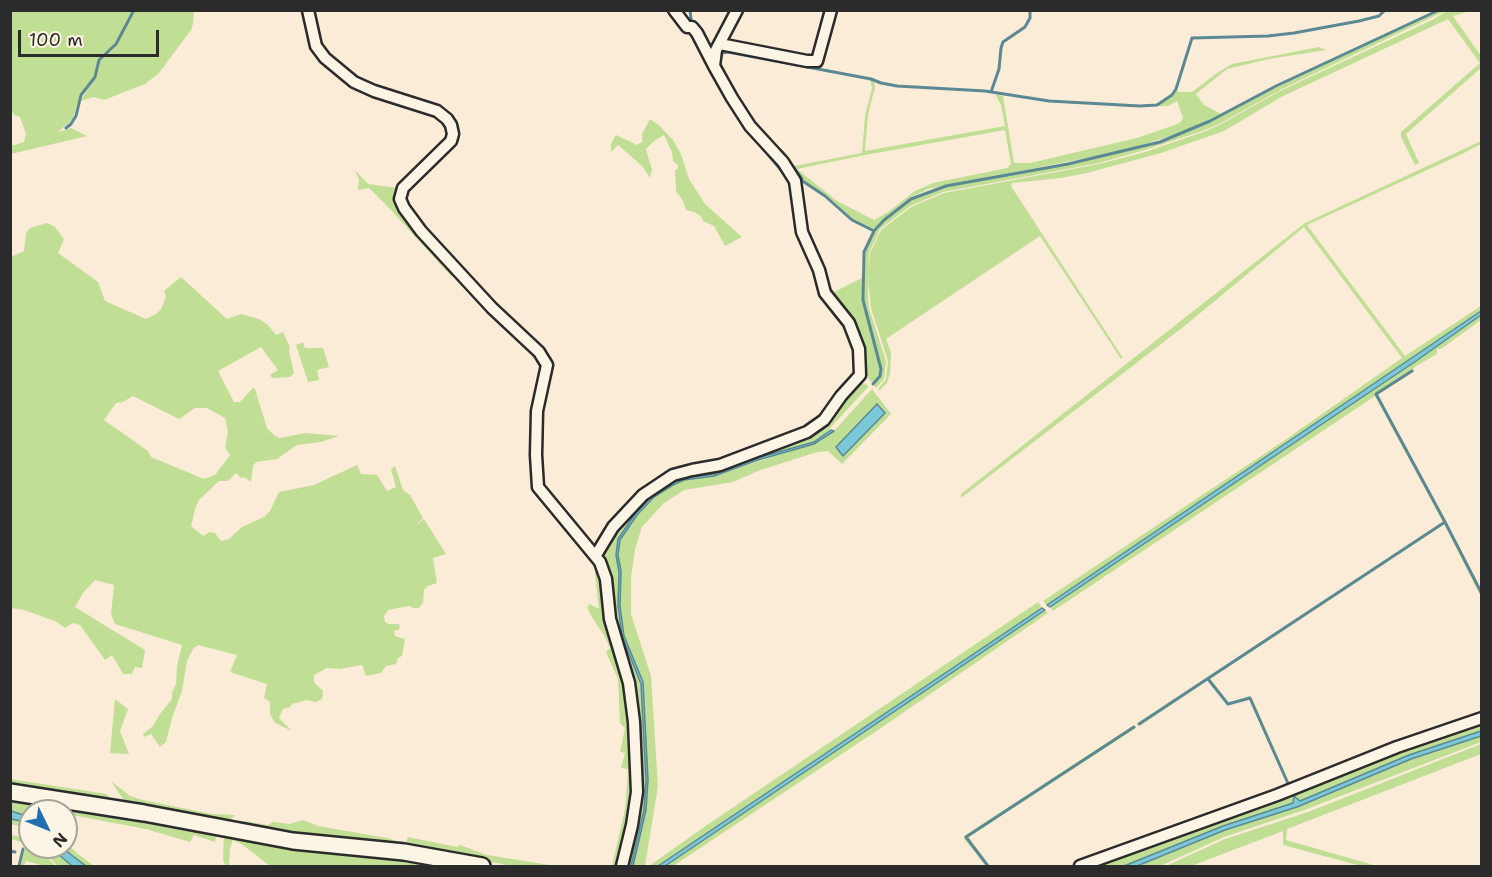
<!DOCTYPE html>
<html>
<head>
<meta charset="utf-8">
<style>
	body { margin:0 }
	#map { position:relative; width:1492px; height:877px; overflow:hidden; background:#fbecd8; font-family:"Shantell Sans",sans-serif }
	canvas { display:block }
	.frame { position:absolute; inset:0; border:12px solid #2b2b2b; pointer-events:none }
	.north { position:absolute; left:18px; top:799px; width:60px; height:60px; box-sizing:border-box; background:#fcf5e5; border:2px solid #a8a49b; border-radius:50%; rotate:133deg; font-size:16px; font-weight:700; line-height:24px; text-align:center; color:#2b2b2b }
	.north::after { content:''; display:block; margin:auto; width:21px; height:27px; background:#1f6fb2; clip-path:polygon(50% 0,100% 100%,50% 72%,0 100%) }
	.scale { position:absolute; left:18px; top:30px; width:141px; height:27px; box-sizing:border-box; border:3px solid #2b2b2b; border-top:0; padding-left:8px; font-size:18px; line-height:21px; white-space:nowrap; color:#2b2b2b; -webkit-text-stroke:4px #fcf5e5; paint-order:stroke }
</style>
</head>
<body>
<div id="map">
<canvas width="1492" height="877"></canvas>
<div class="frame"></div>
<div class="north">N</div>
<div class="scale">100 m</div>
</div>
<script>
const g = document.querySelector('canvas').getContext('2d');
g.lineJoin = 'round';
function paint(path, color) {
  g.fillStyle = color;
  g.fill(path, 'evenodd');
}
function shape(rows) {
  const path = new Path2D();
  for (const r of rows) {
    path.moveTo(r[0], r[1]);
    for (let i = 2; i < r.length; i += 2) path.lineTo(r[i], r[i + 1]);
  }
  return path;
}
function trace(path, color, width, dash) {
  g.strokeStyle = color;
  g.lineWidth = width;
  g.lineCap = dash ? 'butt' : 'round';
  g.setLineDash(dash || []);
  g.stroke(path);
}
paint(shape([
	[11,10,132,11,114,44,98,59,94,76,80,94,73,119,58,132,71,128,87,136,11,154,11,146,24,142,26,134,20,117,14,115,11,108],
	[1441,10,1445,11,1282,89,1223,122,1205,130,1145,150,1099,163,943,192,910,206,880,229,869,253,868,294,869,308,886,361,884,379,876,388,874,385,881,376,882,369,864,300,865,252,875,232,884,221,912,199,946,186,1068,165,1161,143,1210,121,1277,87],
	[135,11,194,11,193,24,191,30,159,73,145,84,104,100,94,97,80,101,96,77,100,61,116,45],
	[1447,11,1470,11,1453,16,1481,56,1481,68,1406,134,1419,163,1415,165,1401,137,1401,132,1480,63,1448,19,1283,96,1224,131,1161,153,1087,173,1061,178,1012,183,1011,186,1123,358,1121,359,1040,236,886,339,891,353,890,374,887,383,879,391,878,389,886,379,888,361,871,308,868,279,870,253,881,230,911,207,944,193,1099,164,1145,152,1206,131,1223,123,1282,90,1432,20],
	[1319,47,1326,50,1269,59,1227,69,1196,94,1204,105,1221,114,1180,133,1122,151,928,189,911,197,883,219,873,230,852,219,827,196,814,189,803,179,794,166,862,153,865,116,872,88,870,80,874,81,875,87,868,115,865,151,1005,126,1001,105,995,94,1003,96,1014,163,1030,163,1137,138,1175,125,1181,122,1183,118,1177,101,1168,106,1157,106,1173,96,1177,90,1179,92,1192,92,1217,73,1232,64],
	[1005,130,1011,164,1007,168,933,183,915,191,888,212,874,220,837,201,797,169,865,155],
	[650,119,659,125,673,140,681,154,689,179,705,204,742,237,725,246,714,226,703,221,701,216,694,212,686,210,683,201,676,191,675,170,678,169,678,165,673,161,672,152,664,135,654,141,646,149,652,170,650,178,643,167,618,145,611,152,611,144,616,135,637,145,642,142,642,134],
	[1481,141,1481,144,1462,154,1307,225,1405,356,1481,306,1481,311,1047,605,1043,601,1285,440,1402,358,1304,227,1187,324,961,498,961,494,1305,223],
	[355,170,368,184,397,188,395,194,396,210,455,273,451,276,390,209,369,188,358,190,359,180],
	[47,223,55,227,64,239,58,253,98,282,105,301,146,319,156,314,161,309,166,297,164,291,181,277,227,319,241,314,259,319,268,325,276,335,283,332,290,347,289,351,294,373,290,377,272,378,270,375,278,370,261,347,218,371,234,402,240,402,253,388,255,389,267,428,275,436,280,438,305,433,339,436,321,442,297,445,277,459,256,462,253,466,251,482,244,477,241,478,236,473,228,481,219,481,199,500,196,506,191,526,203,536,210,532,215,533,221,541,229,539,242,527,264,517,270,511,279,492,314,485,357,465,361,474,377,475,387,491,396,487,391,469,395,466,403,490,410,495,423,518,415,526,424,519,446,554,433,558,437,583,428,586,424,590,423,603,419,608,413,608,409,606,388,610,384,616,385,622,389,624,399,624,400,629,394,631,395,636,405,639,402,656,398,658,396,664,386,666,381,673,366,676,362,665,340,669,327,668,314,675,314,682,323,691,322,699,316,702,306,700,292,704,290,707,283,709,279,718,279,709,279,718,292,731,275,723,270,714,270,702,264,698,267,684,230,672,237,655,198,645,193,649,187,661,182,691,172,718,166,742,160,747,151,734,144,737,143,734,153,726,160,714,172,699,172,692,176,684,177,666,182,645,115,624,111,614,114,585,95,580,83,593,75,607,145,650,142,668,135,667,132,674,123,674,112,655,105,660,80,625,73,623,65,628,57,622,24,610,11,608,11,257,24,251,26,233,30,228],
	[133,396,179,419,195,408,207,408,225,418,228,432,225,447,230,455,215,475,204,479,151,457,148,451,104,420,116,403,123,402],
	[862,278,862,301,880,369,879,375,872,383,868,378,826,286,829,285,834,292],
	[1481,315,1481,320,1441,349,1437,349,1437,354,1413,368,1414,371,1378,395,1481,590,1481,597,1444,524,1210,679,1229,703,1249,696,1252,698,1291,787,1289,788,1249,699,1227,705,1208,680,1140,726,1138,723,1443,522,1375,396,1053,611,1050,607],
	[303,342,305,348,323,348,329,367,317,370,319,380,308,382,296,345],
	[860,382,869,386,831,427,827,433,814,442,714,474,683,478,672,483,653,495,635,514,618,539,616,555,619,572,618,605,622,636,641,684,646,781,644,810,631,866,624,866,634,825,636,740,613,629,604,560,606,548,618,528,638,504,674,477,786,444,843,399],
	[872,389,891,414,842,464,828,451,817,452,758,471,733,482,684,490,663,504,642,527,635,549,631,578,631,614,651,676,658,786,645,866,633,866,646,810,645,734,643,682,624,636,620,605,621,571,618,555,620,540,637,515,654,497,673,485,684,480,714,476,821,441,834,431],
	[598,564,603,603,627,690,632,784,628,818,617,866,612,866,625,809,628,769,621,768,625,753,620,752,625,728,620,723,618,679,606,652,610,648,604,635,591,616,587,607,590,604,599,609,594,565],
	[1038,602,1042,608,689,847,658,866,649,866,707,825],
	[1045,610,1048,613,878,730,673,866,665,866],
	[115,699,128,709,120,731,129,754,110,753],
	[1481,720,1481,731,1409,755,1299,801,1294,796,1293,803,1223,826,1124,866,1091,866],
	[1134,725,1136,728,967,838,990,866,986,866,964,839,964,836],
	[1481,736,1481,742,1307,809,1224,837,1160,866,1137,866,1225,830,1297,807,1411,759],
	[1481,744,1481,754,1287,829,1286,840,1377,866,1361,866,1283,845,1283,831,1191,866,1166,866,1225,839,1308,812],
	[10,779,107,794,111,800,110,801,11,786],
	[111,781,130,796,143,800,212,814,235,815,228,822,125,802],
	[10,796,217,832,215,842,194,835,190,842,146,829,66,814,66,811,52,811,35,807,36,811,30,811,30,817,11,811],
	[11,819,21,821,29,826,24,843,11,839,11,835,20,837,22,827,11,824],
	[303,820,318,826,387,838,397,841,406,842,408,837,457,847,460,845,487,855,556,866,511,866,426,848,318,837,234,822,245,821,268,825,273,822,290,824],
	[224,833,464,866,270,866,243,845,233,840,230,848,229,866,226,866,223,860],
	[66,843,78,854,94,866,86,866,61,847,66,847],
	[25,846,42,853,56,866,44,866,26,861,24,866,21,866],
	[32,847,50,847,72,866,58,866,43,852]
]), '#c1de95');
const water = shape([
	[1481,311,1481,315,1416,361,1050,607,1047,605,1481,311],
	[877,404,885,413,843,456,836,447,877,404],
	[831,430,834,431,814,444,758,460,714,476,684,480,673,485,654,497,637,515,620,540,618,555,621,571,620,606,624,636,643,682,648,780,646,810,633,866,631,866,644,810,646,781,641,684,622,636,618,605,619,572,616,555,618,539,635,514,653,495,672,483,683,478,714,474,757,458,814,442,831,430],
	[1042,608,1045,610,665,866,658,866,1042,608],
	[1481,731,1481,736,1411,759,1297,807,1225,830,1137,866,1124,866,1223,826,1293,803,1294,796,1300,801,1409,755,1481,731],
	[11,811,30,817,30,827,21,821,11,819,11,811],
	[50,847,61,847,86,866,72,866,50,847]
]);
paint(water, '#7bc8d9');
trace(water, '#5b8993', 1.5);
trace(shape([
	[667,10,680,25],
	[689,23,691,19,690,10],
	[727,78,719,62,722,53,728,52,871,79,881,83,897,86,985,91,1049,101,1140,106,1157,105,1172,95,1176,89,1192,38,1268,36,1294,33,1359,21,1379,16,1385,10],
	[991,92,999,69,1001,48,1003,42,1025,27,1030,18,1030,10],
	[750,117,761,131],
	[66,128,71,124,76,116,81,95,95,77,99,60,116,44,134,10],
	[751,134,785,175],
	[776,146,784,154,802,179],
	[801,180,825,196,852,220,874,231],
	[1412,371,1376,394,1445,522],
	[873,384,880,376,881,369,863,300,864,252,874,231,884,220,911,199,946,186,1068,164,1160,142,1210,121,1276,86,1439,10],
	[1208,679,1228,704,1250,698,1290,788],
	[1139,724,1445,522,1482,594],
	[25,841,30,827],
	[10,851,15,852],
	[19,866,23,849],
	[988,866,966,837,1134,727]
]), '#5b8993', 3);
const minor = shape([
	[308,10,316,46,325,58,354,82,374,91,437,111,447,119,451,125,453,134,451,141,403,188,400,199,404,208,421,231,492,308,539,352,547,365,537,411,536,455,538,487,600,562,606,579,610,619,629,683,634,722,637,792,632,825,622,866],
	[674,10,687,27,692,27,697,33,714,66],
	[720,44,807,61,817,61,831,10],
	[596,555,613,527,643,495,673,475,692,470,720,465,807,432,824,420,841,396,860,375,859,349,849,323,825,293,819,270,802,232,795,181,783,162,750,126,732,98,714,66,716,50,737,10],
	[1080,866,1277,795,1397,747,1482,718]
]);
const secondary = shape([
	[10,792,144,813,293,841,404,852,482,866]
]);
trace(minor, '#2b2b2b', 15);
trace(secondary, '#2b2b2b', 20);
trace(minor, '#fcf5e5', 10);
trace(secondary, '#fcf5e5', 15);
</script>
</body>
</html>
